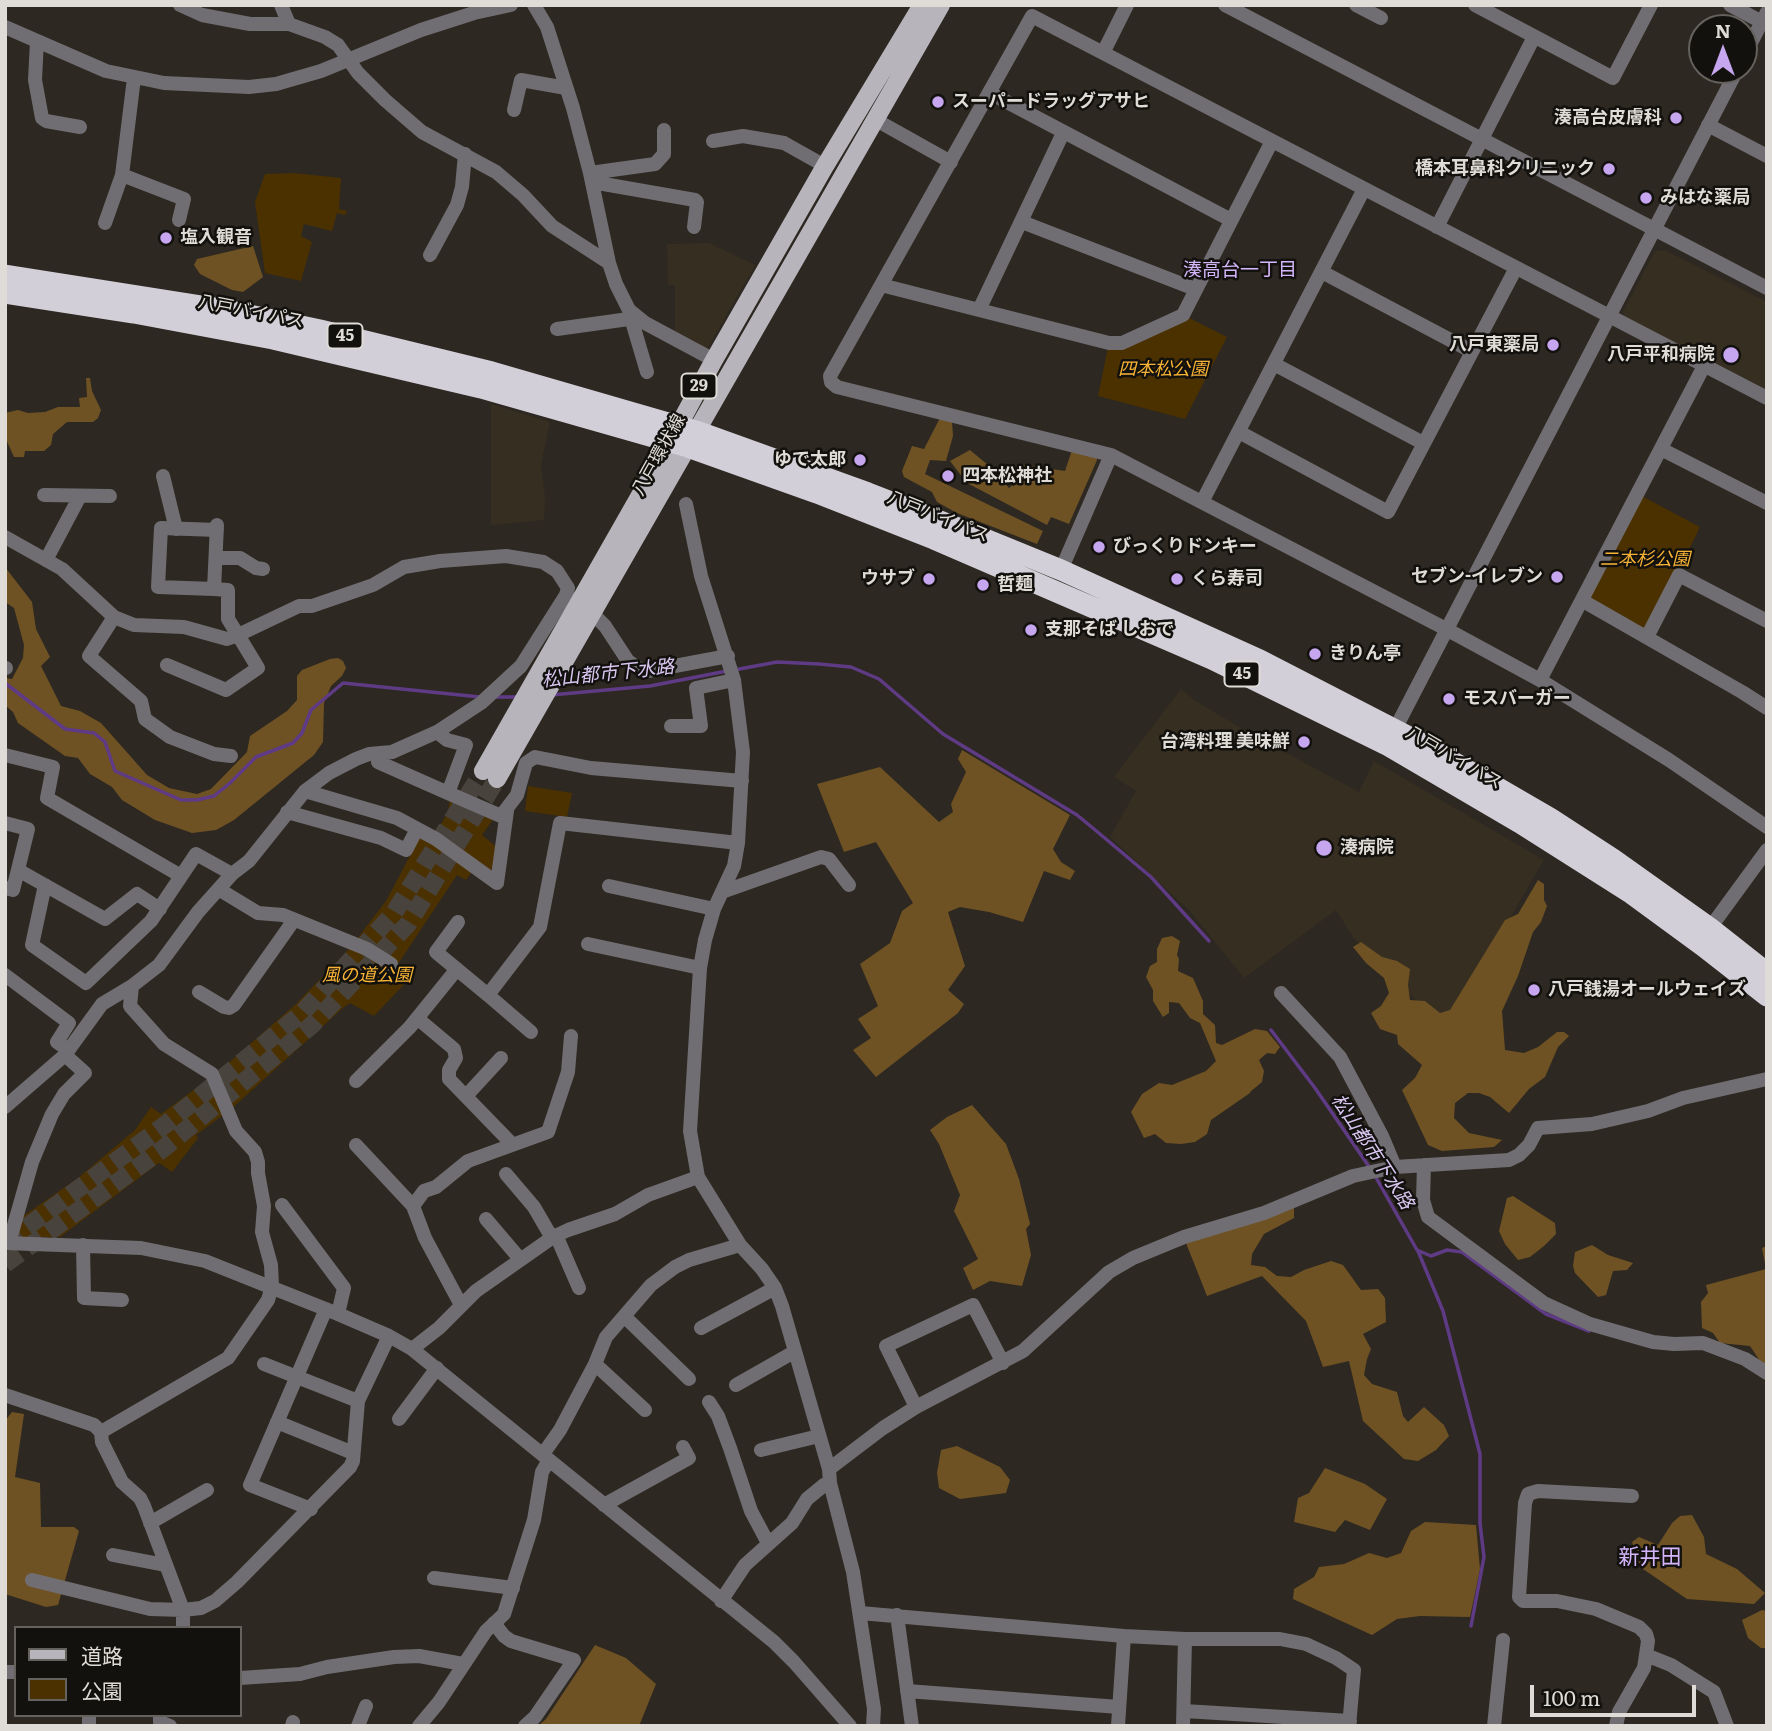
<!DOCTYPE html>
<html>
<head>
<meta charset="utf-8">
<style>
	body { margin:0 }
	#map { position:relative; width:1772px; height:1731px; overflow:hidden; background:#2d2821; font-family:Literata,"Noto Sans JP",serif }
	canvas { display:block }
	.frame { position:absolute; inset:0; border:7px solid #dfdcd7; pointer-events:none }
	.legend { position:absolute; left:14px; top:1626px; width:228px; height:91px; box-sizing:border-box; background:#13110e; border:2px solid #65625e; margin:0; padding:9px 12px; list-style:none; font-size:21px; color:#dfdcd7 }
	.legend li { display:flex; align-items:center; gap:14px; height:35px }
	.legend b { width:35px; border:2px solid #65625e }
	.north { position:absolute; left:1688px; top:14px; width:70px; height:70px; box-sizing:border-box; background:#13110e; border:2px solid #65625e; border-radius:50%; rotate:0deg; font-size:19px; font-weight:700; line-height:28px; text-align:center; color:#dfdcd7 }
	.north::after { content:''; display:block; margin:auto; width:24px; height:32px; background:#c7a6f0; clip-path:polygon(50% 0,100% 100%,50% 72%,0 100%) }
	.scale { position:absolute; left:1530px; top:1685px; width:166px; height:32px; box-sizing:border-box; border:4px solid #dfdcd7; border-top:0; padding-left:9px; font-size:21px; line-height:24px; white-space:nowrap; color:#dfdcd7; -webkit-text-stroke:5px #13110e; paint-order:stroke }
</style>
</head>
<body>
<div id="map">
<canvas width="1772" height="1731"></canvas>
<div class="frame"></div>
<ul class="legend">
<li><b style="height:9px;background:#b7b4bc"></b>道路</li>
<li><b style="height:19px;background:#4c3100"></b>公園</li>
</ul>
<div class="north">N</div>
<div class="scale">100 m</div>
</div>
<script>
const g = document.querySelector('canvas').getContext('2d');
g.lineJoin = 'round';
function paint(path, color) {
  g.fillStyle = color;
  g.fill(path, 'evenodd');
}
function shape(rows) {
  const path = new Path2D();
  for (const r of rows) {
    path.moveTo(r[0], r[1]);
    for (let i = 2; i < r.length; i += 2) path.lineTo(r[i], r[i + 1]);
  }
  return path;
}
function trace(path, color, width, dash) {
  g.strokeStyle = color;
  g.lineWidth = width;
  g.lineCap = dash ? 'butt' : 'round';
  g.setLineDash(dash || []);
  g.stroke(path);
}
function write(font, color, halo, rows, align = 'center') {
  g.font = font + ' Literata,"Noto Sans JP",serif';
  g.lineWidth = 5;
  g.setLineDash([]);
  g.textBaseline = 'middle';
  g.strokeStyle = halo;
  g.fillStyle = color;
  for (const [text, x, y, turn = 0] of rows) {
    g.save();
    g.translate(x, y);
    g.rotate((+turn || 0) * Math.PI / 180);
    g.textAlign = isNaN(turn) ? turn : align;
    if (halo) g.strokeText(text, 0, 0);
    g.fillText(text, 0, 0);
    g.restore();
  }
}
paint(shape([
	[709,243,755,265,706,351,675,334,675,285,668,285,667,244],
	[1665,250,1767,302,1767,393,1624,317,1623,312,1655,251],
	[491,404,550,422,541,465,545,497,544,520,491,525],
	[1181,689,1196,701,1251,734,1359,792,1374,761,1544,860,1445,1029,1353,937,1336,910,1244,978,1189,910,1110,837,1136,791,1114,777]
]), '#362e21');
paint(shape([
	[293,173,341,178,339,209,347,211,345,215,337,213,332,231,304,224,301,236,312,242,301,281,265,273,255,202,265,174],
	[1183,315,1227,337,1185,419,1098,396,1109,343],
	[1638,494,1700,527,1647,637,1583,601],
	[528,786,572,793,567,817,525,811],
	[450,796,497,817,492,821,482,835,498,848,496,866,488,872,477,865,466,880,457,875,398,964,399,967,412,976,374,1016,350,1003,344,1007,230,1110,196,1135,198,1138,172,1172,159,1163,60,1237,18,1237,19,1219,78,1178,135,1130,151,1107,161,1114,218,1072,296,1004,350,948,386,901,421,835,432,840,448,812]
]), '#4c3100');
paint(shape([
	[253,246,263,277,243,292,232,290,200,274,194,265,197,259],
	[86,378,90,378,92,391,101,410,98,418,93,422,67,422,53,434,51,445,44,451,25,451,24,457,14,457,5,437,5,413,18,410,28,413,45,412,58,407,80,407,79,398,87,397],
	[940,418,952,421,953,436,946,461,930,460,925,474,1043,531,1037,544,957,513,937,502,932,492,904,477,902,471,912,446,924,449],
	[970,450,988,465,1009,488,1015,483,1011,473,1019,464,1065,471,1072,450,1096,456,1097,460,1069,524,1051,517,1047,525,967,483,950,461],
	[5,567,32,602,36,629,50,657,41,666,61,706,80,711,101,723,147,775,169,788,197,794,211,789,247,752,250,736,287,711,297,700,297,676,302,670,330,659,338,658,343,661,346,668,342,676,331,686,324,703,323,742,314,755,234,820,216,830,192,833,155,820,122,800,112,787,90,774,78,758,65,756,18,723,13,712,5,705,5,678,12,679,23,658,24,645,14,608,5,602],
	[962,750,1070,815,1053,849,1061,862,1075,871,1070,880,1044,871,1023,922,989,912,960,907,948,912,965,966,948,990,964,1004,958,1013,876,1077,853,1050,871,1038,858,1019,878,1006,860,964,890,943,902,911,913,903,876,842,844,852,817,784,880,767,939,822,953,812,951,804,966,772,958,759],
	[1538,880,1544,884,1544,900,1547,906,1541,922,1533,932,1518,976,1502,1011,1505,1050,1524,1053,1538,1047,1557,1032,1564,1032,1569,1036,1558,1047,1545,1077,1529,1089,1509,1113,1490,1097,1479,1093,1468,1093,1455,1103,1454,1118,1469,1133,1502,1140,1494,1147,1442,1151,1428,1145,1402,1090,1415,1078,1422,1065,1398,1044,1397,1035,1380,1029,1371,1013,1381,1006,1389,993,1384,978,1366,963,1353,947,1361,942,1382,957,1397,961,1410,969,1408,985,1410,1000,1425,1001,1440,1013,1450,1010,1505,920,1518,914],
	[1172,936,1180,941,1177,955,1179,959,1178,971,1193,978,1203,1001,1203,1014,1215,1025,1216,1043,1222,1045,1255,1029,1267,1031,1280,1047,1275,1054,1267,1053,1259,1060,1264,1071,1262,1082,1250,1092,1250,1093,1211,1120,1207,1134,1195,1142,1181,1144,1166,1143,1155,1134,1144,1138,1131,1112,1142,1094,1159,1083,1172,1085,1206,1071,1216,1061,1200,1023,1190,1018,1179,1003,1169,1002,1169,1013,1163,1017,1153,1001,1153,990,1146,977,1150,966,1157,962,1157,949,1162,938],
	[972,1105,1006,1144,1019,1179,1030,1224,1026,1229,1031,1255,1022,1286,990,1281,973,1290,963,1268,978,1259,954,1211,960,1195,939,1144,930,1130,947,1117],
	[1513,1196,1555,1223,1556,1234,1544,1246,1530,1257,1518,1260,1505,1244,1499,1231,1507,1198],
	[1289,1206,1294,1208,1294,1218,1264,1234,1252,1254,1251,1265,1265,1267,1277,1276,1291,1277,1304,1270,1331,1261,1343,1265,1361,1290,1378,1289,1385,1298,1386,1322,1363,1334,1371,1349,1367,1359,1364,1375,1372,1384,1397,1392,1403,1416,1408,1422,1424,1407,1444,1425,1449,1436,1436,1450,1418,1461,1404,1459,1363,1421,1349,1361,1323,1367,1306,1321,1262,1276,1207,1296,1186,1243],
	[1592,1245,1608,1255,1633,1263,1627,1270,1613,1271,1606,1295,1598,1297,1575,1273,1573,1266,1575,1252],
	[1767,1246,1767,1367,1762,1364,1750,1346,1720,1343,1713,1333,1702,1328,1701,1302,1708,1293,1706,1285,1766,1269,1762,1248],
	[12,1412,24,1414,15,1477,40,1483,41,1527,74,1527,79,1531,58,1605,46,1607,5,1594,5,1421],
	[957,1446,1000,1467,1010,1480,1006,1493,960,1499,939,1488,937,1473,941,1450],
	[1325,1468,1365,1484,1387,1499,1370,1530,1345,1520,1335,1532,1294,1522,1298,1498,1309,1493],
	[1692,1515,1704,1537,1706,1554,1737,1569,1765,1593,1754,1604,1687,1599,1640,1567,1632,1542,1639,1537,1658,1545,1672,1523,1680,1516],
	[1425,1522,1476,1525,1480,1569,1470,1617,1420,1616,1397,1619,1372,1635,1293,1599,1294,1589,1314,1577,1319,1567,1344,1564,1369,1553,1387,1558,1401,1553,1411,1531],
	[1762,1610,1767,1611,1767,1648,1761,1648,1748,1638,1742,1620],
	[595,1645,626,1658,656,1684,639,1726,538,1726,546,1719]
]), '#6f5223');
trace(shape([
	[734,670,777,662,819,664,851,667,879,679,943,734,1077,815,1094,829,1151,877,1209,941],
	[5,683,65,729,94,733,105,742,115,771,181,800,197,800,214,796,230,783,256,757,293,743,302,733,311,710,343,683,480,697],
	[551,695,650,686,727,671],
	[495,697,519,697],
	[1271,1030,1315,1088,1370,1168],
	[1374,1174,1417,1250,1431,1256,1447,1250,1462,1252,1546,1314,1589,1331],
	[1418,1251,1443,1311,1480,1454,1480,1523,1484,1557,1471,1626]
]), '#5f3b86', 3.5);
trace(shape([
	[5,1243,166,1124,302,1013,394,913,483,771],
	[5,1264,164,1148,312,1025,408,924,497,779]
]), '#48433c', 18, [18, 9]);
trace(shape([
	[180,5,202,15,250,24,289,24,325,37,338,45,358,73,385,100,422,132,496,172,523,195,552,226,609,263],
	[281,5,289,24],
	[534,5,547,27,573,108,590,173,609,263,616,284,629,310,645,323,714,360],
	[1225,5,1767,288],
	[1356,5,1381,18],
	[1475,5,1613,78,1651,5],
	[1730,5,1762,22],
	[5,27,106,71,164,83,249,87,276,84,321,71,421,30,474,13,511,5],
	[37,41,35,80,42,118,46,121,80,127],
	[1103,53,1127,5],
	[1744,56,1767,12],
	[990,93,1231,220],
	[514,110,521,80,566,88],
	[876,120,951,162],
	[1708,125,1767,156],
	[713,141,743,136,784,143,825,166],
	[590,173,655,164,664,154,664,130],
	[122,175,184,199,179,220],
	[592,182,695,200,697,202,694,227],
	[1022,222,1195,289],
	[105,223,122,175,134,78],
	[1437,227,1534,37],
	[430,255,457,205,462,187,465,154],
	[1322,272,1471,351],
	[881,285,1109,343,1122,343,1183,315,1272,141],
	[979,310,1063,133],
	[631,318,647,372],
	[557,329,636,318],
	[1274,364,1423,443],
	[1767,398,1032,16,830,376,831,382,837,387,1111,455,1446,629,1540,680,1669,760,1767,827],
	[1239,432,1388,512,1516,268],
	[1661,449,1767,503],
	[163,476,176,529],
	[44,495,110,496],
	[1202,502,1364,189],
	[686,504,701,576,734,680,743,752,738,843,734,866,714,909,705,940,700,968,690,1131,698,1177,740,1245,762,1269,775,1288,782,1306,829,1469,830,1483,853,1572,874,1709,873,1726],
	[217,525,214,589,228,590,228,619,238,635,299,606,312,606,373,585,404,567,440,561,506,556,543,562,557,571,568,588,566,595,592,613,605,626,628,661,638,668,648,671,728,656],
	[5,537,62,569,114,617,134,625,184,627,227,639,238,635,258,668,226,690,167,665],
	[216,558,240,558,256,568,263,569],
	[46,560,80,496],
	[1061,570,1111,455],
	[214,589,158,587,161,528,217,530],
	[1583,601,1742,692,1767,708],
	[114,617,89,656,141,701,145,719,170,737,214,754,231,756],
	[1647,637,1679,575,1767,621],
	[5,668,6,668],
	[1540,680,1704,366],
	[671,726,701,726,696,688,734,680],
	[437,732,447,740,466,745,448,793,501,816,517,795,526,763,535,757,591,768,742,781],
	[1391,737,1737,70],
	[5,755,53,767,47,798,181,876],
	[378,762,448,793],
	[305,791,397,818,436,839,497,883,507,811],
	[287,812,381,838,406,850,417,829],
	[5,823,28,829,13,890,5,888],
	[18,870,105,919,137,894,160,909],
	[45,885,32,945,86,983,151,921,196,854,232,874],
	[609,886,714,909],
	[220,890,258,913,283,915,367,949,391,964,391,970],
	[722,892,821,857,829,859,849,885],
	[458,922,436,952,488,995,540,927,560,823,738,843],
	[1710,928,1767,850],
	[588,944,700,968],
	[5,975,69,1023,57,1042,67,1049],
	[199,992,224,1007,229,1008,234,1005,294,920],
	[1281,993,1340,1057,1382,1136,1395,1167],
	[488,995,531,1032],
	[417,1018,454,1049,456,1058,449,1070,449,1079,512,1144],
	[356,1081,410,1027,457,969],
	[466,1096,501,1058],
	[5,1107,65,1055,102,1004,132,986,159,965,198,912,232,874,249,861,305,791,329,773,356,759,369,754,392,752,437,732,481,703,521,666,566,595],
	[356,1145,413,1206,425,1238,461,1305],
	[1424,1165,1423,1200,1428,1217,1544,1303,1590,1324,1653,1342,1674,1344,1703,1343,1745,1359,1767,1373],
	[506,1174,534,1207,552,1238],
	[282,1205,344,1288,338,1314],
	[413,1206,424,1191,436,1187,468,1161,548,1132,568,1072,571,1036],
	[486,1219,520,1259],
	[556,1235,579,1288],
	[5,1243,141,1248,205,1261,338,1314,389,1336,412,1349,774,1642,794,1662,850,1726],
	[9,1243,32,1162,52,1114,64,1094,85,1073,65,1055],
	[83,1245,84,1298,122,1300],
	[625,1317,689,1379],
	[701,1328,775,1288],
	[412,1349,439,1328,476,1291,553,1237,568,1230,615,1214,648,1195,698,1177],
	[264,1364,358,1401],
	[595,1364,645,1410],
	[736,1385,794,1352],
	[5,1395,94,1425,101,1432,228,1358,268,1300,272,1286,271,1265,262,1232,264,1206,258,1173,258,1162,255,1152,236,1131,212,1074,164,1044,130,1006,132,986],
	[709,1402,718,1416,730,1448,751,1511,768,1543],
	[916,1407,886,1346,973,1305,1003,1363],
	[399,1419,437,1368],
	[277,1422,353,1453],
	[101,1432,102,1442,122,1482,140,1498,144,1506,183,1610,183,1628],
	[761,1450,819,1436],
	[543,1454,560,1430,595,1364,606,1337,651,1285,675,1267,689,1260,740,1245],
	[829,1469,883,1428,916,1407,1023,1351,1109,1272,1133,1258,1184,1237,1264,1213,1353,1176,1395,1167,1509,1160,1519,1155,1529,1145,1538,1128,1592,1124,1648,1111,1683,1098,1767,1079],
	[604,1505,689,1458,683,1447],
	[311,1509,250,1485,326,1309],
	[150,1523,207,1490],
	[113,1555,165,1565],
	[434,1578,513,1588],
	[32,1580,150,1609,183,1610,201,1608,215,1601,237,1582,350,1467,353,1461,358,1401,389,1336],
	[721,1601,745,1565,792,1523,807,1499,824,1485,830,1483],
	[860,1613,1124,1636,1185,1639,1280,1639,1306,1644,1336,1658,1354,1670,1349,1726],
	[897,1615,912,1726],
	[494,1623,504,1636,511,1641,574,1660,535,1717,525,1726],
	[1646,1655,1671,1665,1714,1692,1727,1726],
	[5,1672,16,1672],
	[240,1678,300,1674,327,1667,394,1657,419,1656,463,1664],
	[907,1691,1119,1707],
	[1184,1711,1350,1721],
	[89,1715,89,1726],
	[160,1715,160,1722,170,1726],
	[292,1726,293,1722],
	[358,1726,366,1706],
	[419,1726,439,1702,486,1631,504,1614,534,1520,542,1472,549,1460],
	[1118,1726,1124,1636],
	[1183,1726,1185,1639],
	[1494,1726,1503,1640],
	[1616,1726,1619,1712,1644,1668,1648,1641,1646,1634,1639,1627,1596,1609,1557,1601,1523,1601,1519,1597,1525,1503,1528,1494,1538,1491,1632,1496]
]), '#706e72', 14);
trace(shape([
	[483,771,659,462,714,360,825,166,922,5],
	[497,779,941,5]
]), '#b7b4bc', 18);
trace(shape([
	[5,275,221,309,320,330,492,372,696,431,868,493,963,530,1061,570,1260,660,1419,742,1550,818,1613,859,1710,928,1767,973],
	[5,293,134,313,273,339,481,388,688,447,817,493,934,539,1212,659,1387,745,1520,823,1632,894,1703,946,1767,996]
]), '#d3cfd9', 21);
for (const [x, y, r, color] of [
	[938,102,7,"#c7a6f0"],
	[1676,118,7,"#c7a6f0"],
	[1609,169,7,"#c7a6f0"],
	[1646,198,7,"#c7a6f0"],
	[166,238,7,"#c7a6f0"],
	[1553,345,7,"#c7a6f0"],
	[1731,355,9,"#c7a6f0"],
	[860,460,7,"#c7a6f0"],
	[948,476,7,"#c7a6f0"],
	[1099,547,7,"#c7a6f0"],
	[1557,577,7,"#c7a6f0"],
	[929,579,7,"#c7a6f0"],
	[1177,579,7,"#c7a6f0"],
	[983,585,7,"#c7a6f0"],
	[1031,630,7,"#c7a6f0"],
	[1315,654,7,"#c7a6f0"],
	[1449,699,7,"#c7a6f0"],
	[1304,742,7,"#c7a6f0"],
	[1324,848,9,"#c7a6f0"],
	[1534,990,7,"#c7a6f0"]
]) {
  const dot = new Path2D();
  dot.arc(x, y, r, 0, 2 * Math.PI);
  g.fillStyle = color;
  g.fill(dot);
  trace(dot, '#13110e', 2.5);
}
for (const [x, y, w] of [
	[345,336,35],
	[699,386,35],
	[1242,674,35]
]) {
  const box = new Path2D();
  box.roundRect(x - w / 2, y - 12.5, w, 25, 5);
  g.fillStyle = '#13110e';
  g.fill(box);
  trace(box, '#dfdcd7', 2);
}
write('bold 16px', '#dfdcd7', null, [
	["45",345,336],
	["29",699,386],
	["45",1242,674]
]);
write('bold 18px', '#dfdcd7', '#13110e', [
	["スーパードラッグアサヒ",952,102],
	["湊高台皮膚科",1662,118,"right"],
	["橋本耳鼻科クリニック",1595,169,"right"],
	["みはな薬局",1660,198],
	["塩入観音",180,238],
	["八戸東薬局",1539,345,"right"],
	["八戸平和病院",1715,355,"right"],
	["ゆで太郎",846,460,"right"],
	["四本松神社",962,476],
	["びっくりドンキー",1113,547],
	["セブン-イレブン",1543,577,"right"],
	["ウサブ",915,579,"right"],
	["くら寿司",1191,579],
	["哲麺",997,585],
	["支那そば しおで",1045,630],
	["きりん亭",1329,654],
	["モスバーガー",1463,699],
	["台湾料理 美味鮮",1290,742,"right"],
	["湊病院",1340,848],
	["八戸銭湯オールウェイズ",1548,990]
], 'left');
write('18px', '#dfdcd7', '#13110e', [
	["八戸バイパス",251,312,11],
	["八戸環状線",659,455,-61],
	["八戸バイパス",938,517,22],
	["八戸バイパス",1454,758,30]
]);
write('italic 18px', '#f7b335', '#13110e', [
	["四本松公園",1163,370],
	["二本杉公園",1645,560],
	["風の道公園",367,976]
]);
write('19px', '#d3b5fa', '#13110e', [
	["湊高台一丁目",1240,270]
]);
write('italic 19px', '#d9c7f2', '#13110e', [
	["松山都市下水路",608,674,-6],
	["松山都市下水路",1372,1152,57]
]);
write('21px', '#d3b5fa', '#13110e', [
	["新井田",1650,1558]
]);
</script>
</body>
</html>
